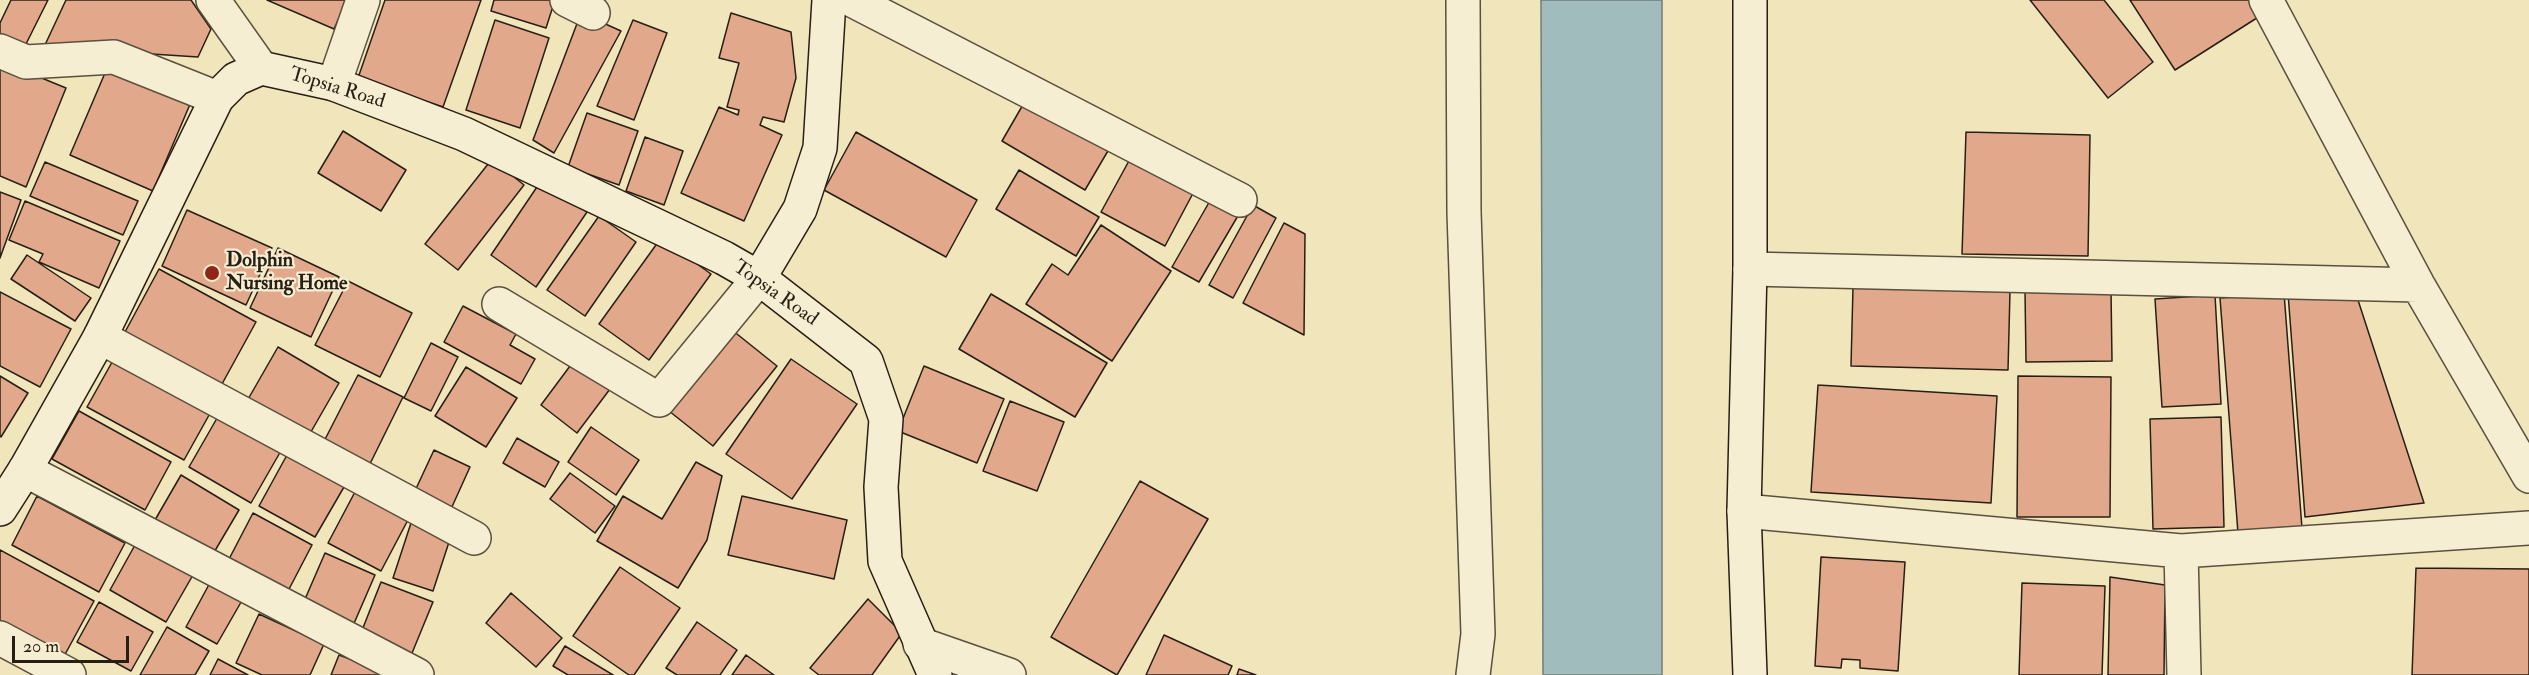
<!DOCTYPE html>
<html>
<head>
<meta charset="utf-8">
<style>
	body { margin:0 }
	#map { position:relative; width:2529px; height:675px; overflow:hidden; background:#f1e5bc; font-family:"IM FELL Double Pica",serif }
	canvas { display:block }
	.scale { position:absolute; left:12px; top:636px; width:117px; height:27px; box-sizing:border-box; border:3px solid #281f14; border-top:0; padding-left:8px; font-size:18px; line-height:21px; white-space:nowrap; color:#281f14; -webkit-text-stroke:4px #f6eed3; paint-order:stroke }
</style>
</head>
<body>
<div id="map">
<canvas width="2529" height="675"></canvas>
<div class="scale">20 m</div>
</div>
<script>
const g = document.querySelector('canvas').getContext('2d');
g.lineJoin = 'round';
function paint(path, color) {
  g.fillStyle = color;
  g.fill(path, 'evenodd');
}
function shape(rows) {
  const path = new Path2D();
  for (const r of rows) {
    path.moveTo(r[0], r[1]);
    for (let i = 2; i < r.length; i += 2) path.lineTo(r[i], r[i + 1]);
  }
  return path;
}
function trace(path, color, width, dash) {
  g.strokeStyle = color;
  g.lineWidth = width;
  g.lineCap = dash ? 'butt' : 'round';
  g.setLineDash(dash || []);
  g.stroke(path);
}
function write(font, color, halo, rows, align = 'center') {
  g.font = font + ' "IM FELL Double Pica",serif';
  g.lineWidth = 4.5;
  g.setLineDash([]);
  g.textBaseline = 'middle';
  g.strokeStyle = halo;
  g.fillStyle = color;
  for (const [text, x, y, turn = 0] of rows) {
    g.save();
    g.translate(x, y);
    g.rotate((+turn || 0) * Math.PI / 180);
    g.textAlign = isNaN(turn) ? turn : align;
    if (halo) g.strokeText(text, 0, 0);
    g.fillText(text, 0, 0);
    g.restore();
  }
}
const water = shape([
	[1541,0,1662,0,1662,675,1543,675,1541,0]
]);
paint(water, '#a1bcbc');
trace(water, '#717d79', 1.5);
const building = shape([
	[11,0,48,0,21,54,0,43,0,23,11,0],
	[66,0,191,0,211,29,198,57,44,47,66,0],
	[267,0,347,0,334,29,267,0],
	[385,0,481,0,443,107,358,78,385,0],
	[494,0,555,0,546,28,491,11,494,0],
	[2030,0,2104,0,2153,62,2108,98,2030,0],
	[2130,0,2250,0,2260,16,2175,70,2130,0],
	[581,13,621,31,554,153,533,140,581,13],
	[731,13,791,32,796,78,784,122,763,117,760,125,782,135,744,221,681,193,719,107,738,115,739,110,727,107,739,63,719,58,731,13],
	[495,20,549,38,520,128,466,110,495,20],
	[633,20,667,33,634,120,597,106,633,20],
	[0,61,66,88,26,187,0,176,0,61],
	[108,66,191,102,153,191,70,155,108,66],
	[1028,96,1112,144,1085,190,1002,141,1028,96],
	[587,113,638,131,619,185,568,167,587,113],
	[343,131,406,170,381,211,318,173,343,131],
	[856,132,977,200,946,257,824,190,856,132],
	[1966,132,2090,135,2088,256,1962,254,1966,132],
	[645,137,683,151,664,205,626,191,645,137],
	[1136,148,1199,182,1165,246,1101,212,1136,148],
	[492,159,524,185,458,270,425,244,492,159],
	[45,162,138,201,123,235,30,196,45,162],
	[1019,170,1099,217,1076,256,996,209,1019,170],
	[541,181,587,212,536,287,491,255,541,181],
	[0,192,21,200,0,258,0,192],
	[1211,199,1239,214,1199,282,1172,267,1211,199],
	[25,201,120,241,99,288,39,262,43,254,9,240,25,201],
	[1253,205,1276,218,1233,298,1209,285,1253,205],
	[187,210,272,248,246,305,162,266,187,210],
	[599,216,636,242,585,316,547,290,599,216],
	[1284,223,1305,234,1304,335,1243,303,1284,223],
	[1101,225,1171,271,1112,361,1026,304,1052,264,1068,275,1101,225],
	[661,238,711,274,649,360,599,324,661,238],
	[278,248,339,277,311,337,250,308,278,248],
	[27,255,91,298,75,321,11,279,27,255],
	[159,269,256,322,222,384,125,332,159,269],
	[348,281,412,313,380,377,315,345,348,281],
	[1853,287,2010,291,2008,370,1851,366,1853,287],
	[2025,291,2111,291,2112,361,2026,362,2025,291],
	[0,292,71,329,40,387,0,366,0,292],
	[2284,293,2302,528,2238,533,2220,298,2284,293],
	[2288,293,2357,297,2424,503,2305,517,2288,293],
	[991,294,1107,363,1075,417,959,349,991,294],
	[2215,295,2221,404,2162,407,2155,299,2215,295],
	[463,306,516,334,510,345,535,359,521,384,444,342,463,306],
	[727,326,777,366,713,446,664,407,727,326],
	[431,343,458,357,431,411,404,398,431,343],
	[278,347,339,383,308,437,247,401,278,347],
	[116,355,213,408,184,460,87,407,116,355],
	[791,359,857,404,792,499,726,454,791,359],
	[573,362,610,389,577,433,541,405,573,362],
	[924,366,1004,399,977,463,898,431,924,366],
	[466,367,517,398,486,447,435,416,466,367],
	[358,375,403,397,364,476,318,453,358,375],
	[0,376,28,393,1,437,0,436,0,376],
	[2018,376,2111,377,2110,517,2017,517,2018,376],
	[1818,385,1997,396,1991,503,1811,492,1818,385],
	[1010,401,1064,422,1037,491,983,471,1010,401],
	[79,411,171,462,145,510,52,459,79,411],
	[220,413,282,449,251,503,189,467,220,413],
	[2221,417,2224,527,2153,529,2150,419,2221,417],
	[591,427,639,460,616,495,568,462,591,427],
	[517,438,559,462,545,487,503,463,517,438],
	[434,450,470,467,451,509,414,493,434,450],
	[287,455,344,487,315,537,259,506,287,455],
	[696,462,722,476,707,540,678,588,597,541,623,496,662,519,696,462],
	[570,473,615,506,595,533,550,499,570,473],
	[181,475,239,510,213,554,155,520,181,475],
	[1140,481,1208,519,1117,675,1051,637,1140,481],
	[356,490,409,518,381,571,328,543,356,490],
	[37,496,125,543,99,592,12,545,37,496],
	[742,496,847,520,834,579,728,555,742,496],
	[253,513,312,545,287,593,228,561,253,513],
	[411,523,451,536,433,591,393,578,411,523],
	[140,536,197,568,166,622,110,590,140,536],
	[0,550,94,601,62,660,0,626,0,550],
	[325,553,375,575,352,628,302,606,325,553],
	[1821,557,1905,562,1898,671,1860,668,1860,660,1842,659,1841,668,1815,666,1821,557],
	[620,567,680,608,634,675,629,675,573,636,620,567],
	[2416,568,2529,569,2529,675,2412,675,2416,568],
	[2110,577,2165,585,2164,675,2108,675,2110,577],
	[212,579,244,597,217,644,186,627,212,579],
	[381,582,433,602,410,658,359,638,381,582],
	[2022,583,2105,586,2102,675,2019,675,2022,583],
	[511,593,562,638,536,667,486,623,511,593],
	[868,599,902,633,872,675,819,675,810,668,868,599],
	[99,602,153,632,131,671,77,642,99,602],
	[259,614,324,644,310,675,262,675,236,663,259,614],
	[697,622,737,650,720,675,677,675,666,668,697,622],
	[167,627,209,651,195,675,140,675,167,627],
	[1164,635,1232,666,1228,675,1146,675,1164,635],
	[565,646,613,675,568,675,553,666,565,646],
	[339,655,393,675,331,675,339,655],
	[746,655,774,675,732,675,746,655],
	[218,659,248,675,210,675,218,659],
	[1239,669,1256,675,1237,675,1239,669]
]);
paint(building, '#e2a88c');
trace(building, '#281f14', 1.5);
const street = shape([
	[213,0,261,68],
	[567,0,593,13],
	[852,0,1240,200],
	[1463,0,1464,212,1478,634,1473,675],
	[2266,0,2418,285,2529,476],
	[0,51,26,62,114,57,217,98],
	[334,84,363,0],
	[1750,269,2418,285],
	[499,304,659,400,759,278],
	[100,337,474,538],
	[25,470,417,675],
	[1744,511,2181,551,2529,528],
	[2181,551,2184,675],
	[0,638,69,675],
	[920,644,1009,675]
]);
const secondary = shape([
	[759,278,800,209,820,148,829,0],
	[0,509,25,470,100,337,217,98,236,79,261,68,334,84,464,134,724,258,759,278,866,361,886,419,881,487,885,561,935,675],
	[1750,675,1744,511,1750,269,1750,0]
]);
trace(street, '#5a503e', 36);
trace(secondary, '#281f14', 36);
trace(street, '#f6eed3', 33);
trace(secondary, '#f6eed3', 33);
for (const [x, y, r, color] of [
	[212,273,8,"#8f2418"]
]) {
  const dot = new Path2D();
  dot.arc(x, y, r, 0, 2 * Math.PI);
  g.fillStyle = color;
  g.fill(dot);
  trace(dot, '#f6eed3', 2);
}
write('20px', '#281f14', '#f6eed3', [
	["Topsia Road",337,89,17],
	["Topsia Road",775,294,35]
]);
write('bold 20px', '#281f14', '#f6eed3', [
	["Dolphin",226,262],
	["Nursing Home",226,285]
], 'left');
</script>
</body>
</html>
